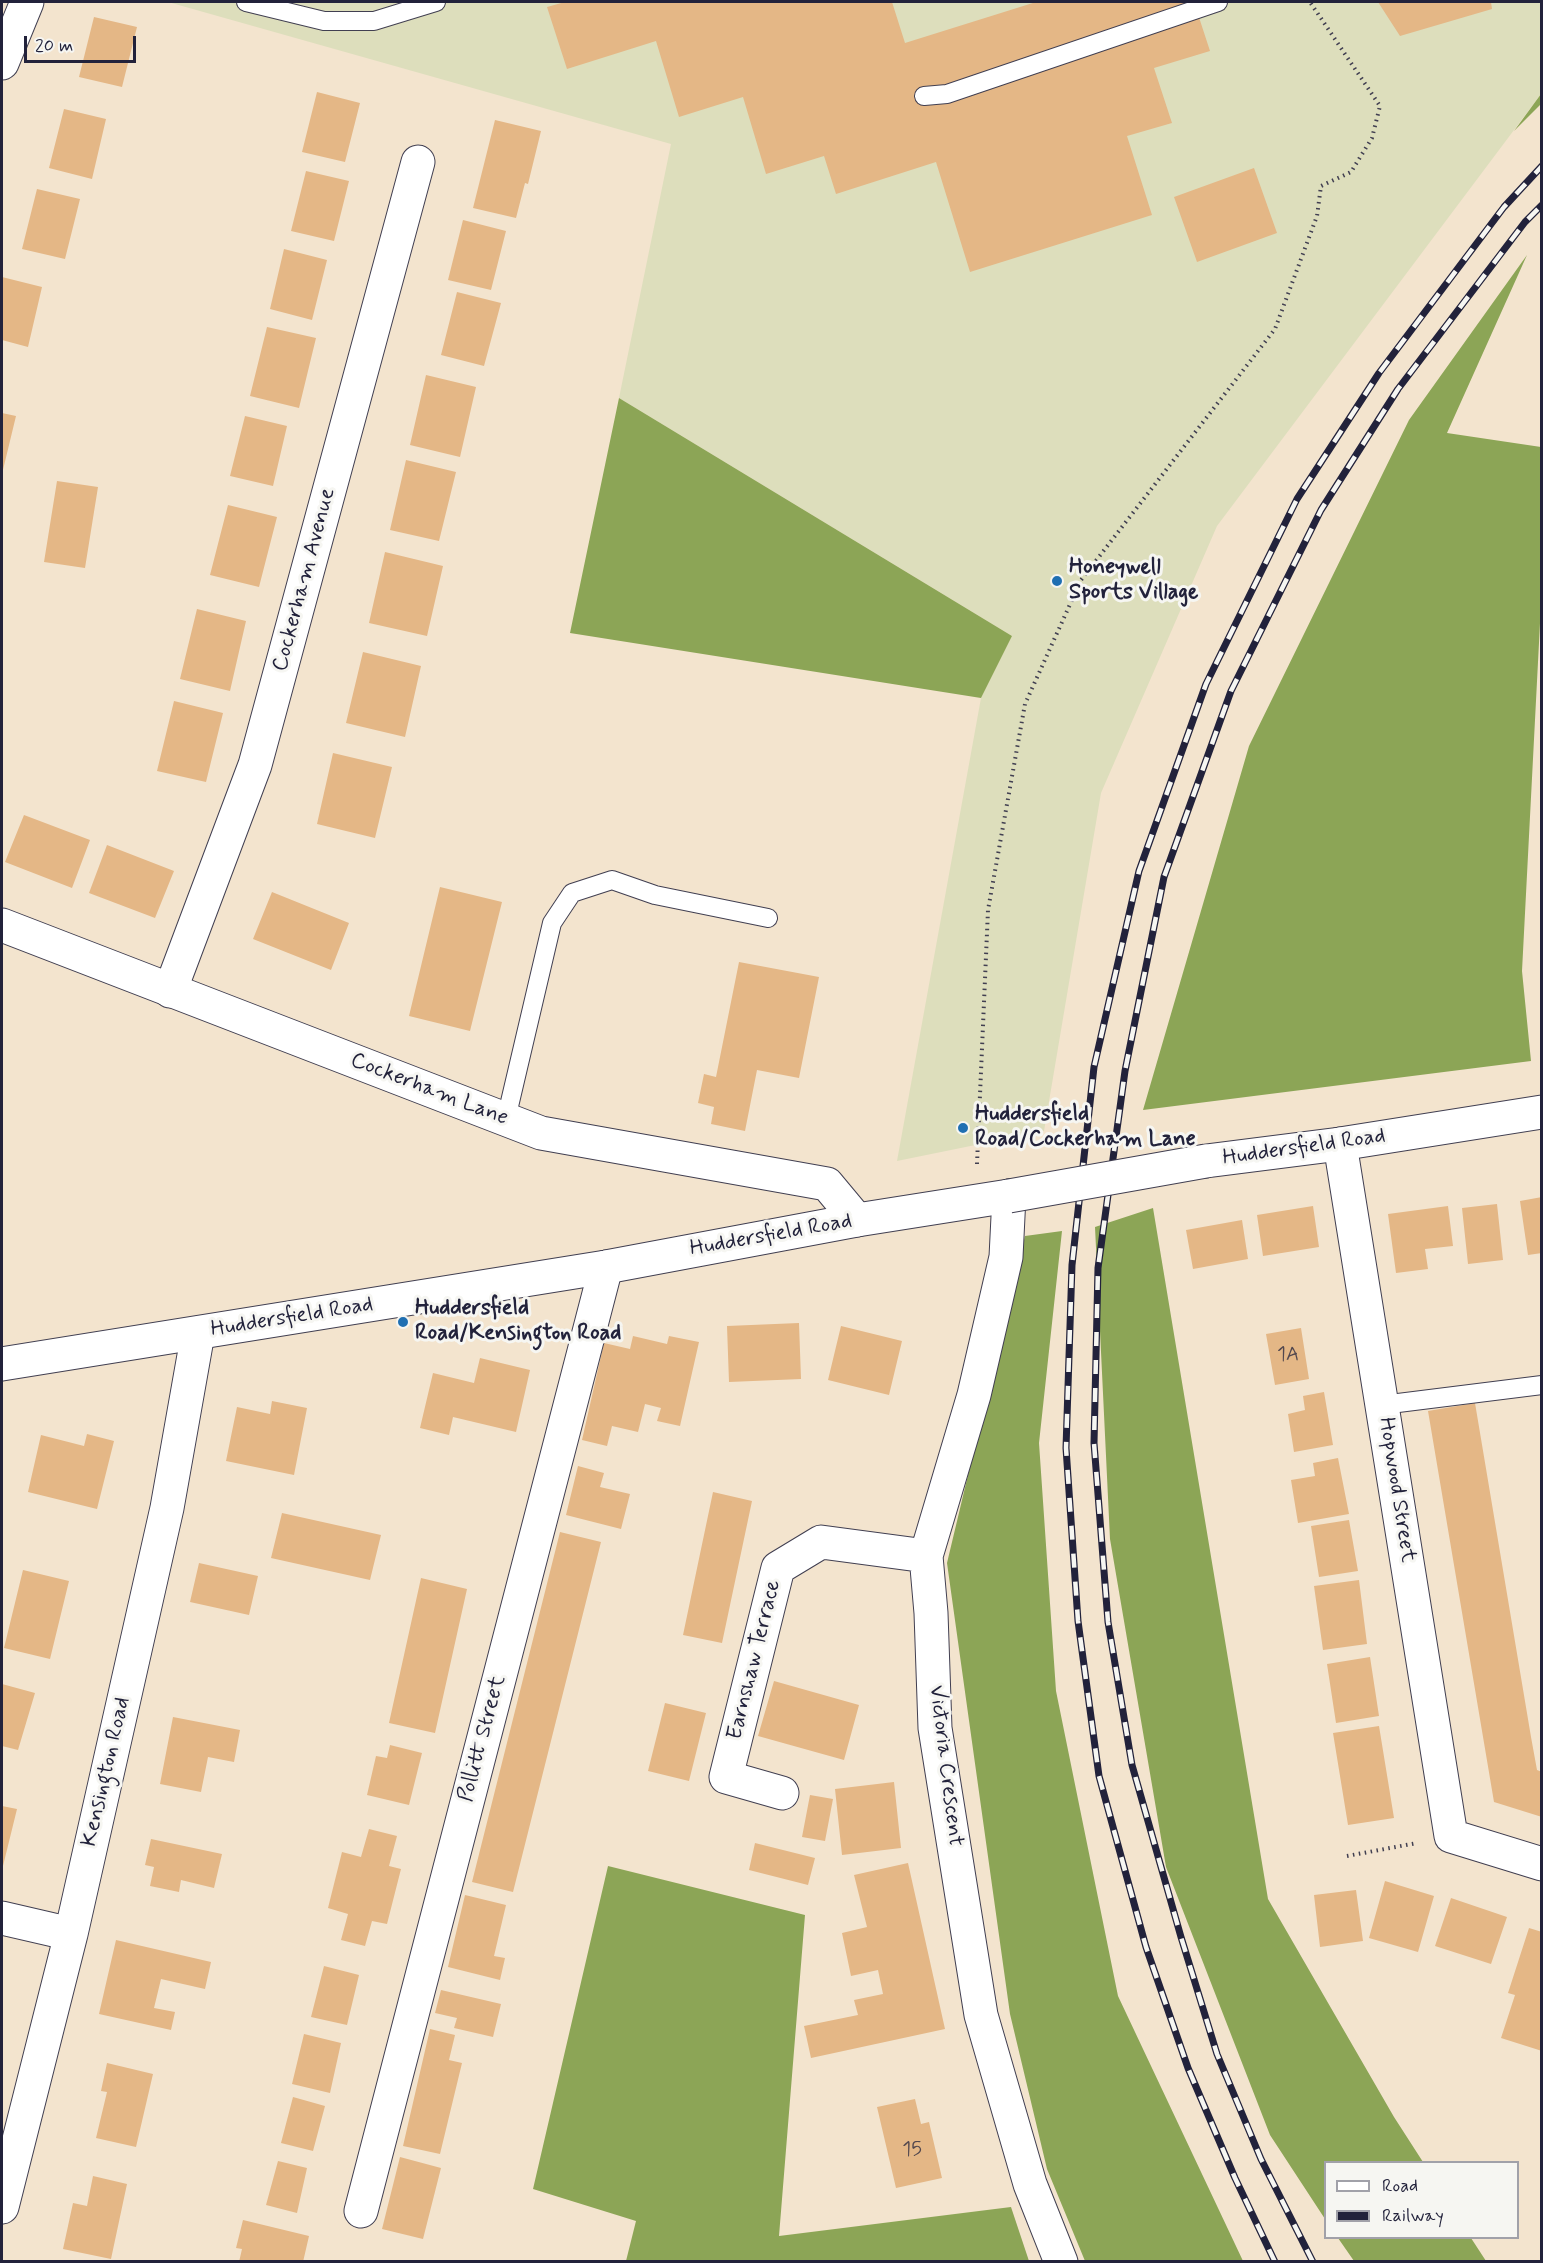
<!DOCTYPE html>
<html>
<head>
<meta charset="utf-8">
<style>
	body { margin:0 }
	#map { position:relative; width:1543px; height:2263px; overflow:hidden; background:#f3e4ce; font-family:Mynerve,sans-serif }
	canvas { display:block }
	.frame { position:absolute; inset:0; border:3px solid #22223b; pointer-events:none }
	.legend { position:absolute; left:1324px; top:2161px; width:195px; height:78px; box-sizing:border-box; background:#f6f6f2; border:2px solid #a1a1a9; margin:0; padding:8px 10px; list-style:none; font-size:18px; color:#22223b }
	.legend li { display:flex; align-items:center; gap:12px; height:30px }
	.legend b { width:30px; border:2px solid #a1a1a9 }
	.scale { position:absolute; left:24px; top:36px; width:112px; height:27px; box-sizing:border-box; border:3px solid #22223b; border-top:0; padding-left:8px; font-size:18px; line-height:21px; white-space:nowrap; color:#22223b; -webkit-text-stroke:4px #f6f6f2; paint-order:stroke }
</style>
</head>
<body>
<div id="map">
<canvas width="1543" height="2263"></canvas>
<div class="frame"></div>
<ul class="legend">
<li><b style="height:8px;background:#fff"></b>Road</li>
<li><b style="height:8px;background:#22223b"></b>Railway</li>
</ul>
<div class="scale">20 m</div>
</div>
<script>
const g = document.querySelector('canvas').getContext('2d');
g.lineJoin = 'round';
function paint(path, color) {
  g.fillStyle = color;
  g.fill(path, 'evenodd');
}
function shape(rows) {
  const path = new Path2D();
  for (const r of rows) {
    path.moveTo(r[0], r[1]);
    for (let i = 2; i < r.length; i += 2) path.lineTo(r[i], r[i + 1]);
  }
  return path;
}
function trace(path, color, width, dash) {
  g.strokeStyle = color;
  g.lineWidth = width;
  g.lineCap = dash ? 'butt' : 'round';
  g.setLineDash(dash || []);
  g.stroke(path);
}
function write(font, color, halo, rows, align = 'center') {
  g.font = font + ' Mynerve,sans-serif';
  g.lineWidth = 6;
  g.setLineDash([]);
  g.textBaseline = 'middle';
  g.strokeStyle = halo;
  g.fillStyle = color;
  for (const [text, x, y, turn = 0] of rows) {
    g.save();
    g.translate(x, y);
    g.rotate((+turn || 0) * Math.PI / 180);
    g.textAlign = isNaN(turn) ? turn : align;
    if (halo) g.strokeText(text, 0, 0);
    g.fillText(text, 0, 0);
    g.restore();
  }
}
paint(shape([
	[168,2,1541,2,1541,94,1217,526,1101,793,1044,1131,897,1161,981,698,1012,636,619,398,671,144]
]), '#dddebc');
paint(shape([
	[1541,94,1541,104,1514,131],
	[1527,255,1447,433,1541,447,1541,604,1522,971,1531,1061,1143,1110,1249,746,1409,420],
	[619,398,1012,636,981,698,570,633],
	[1153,1208,1268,1899,1394,2117,1423,2162,1326,2162,1325,2219,1270,2135,1166,1867,1110,1539,1095,1227],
	[1062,1231,1039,1443,1056,1691,1118,1996,1243,2261,1085,2261,1047,2169,1010,2014,947,1563,1025,1236],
	[608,1866,805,1915,779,2236,1011,2207,1029,2261,626,2261,636,2221,533,2189],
	[1338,2238,1471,2238,1486,2261,1354,2261]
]), '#8ca556');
paint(shape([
	[565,2,892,2,905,43,1036,2,1194,2,1210,51,1154,68,1172,123,1127,136,1152,215,970,272,936,162,836,194,824,156,766,174,743,97,679,117,656,41,567,69,547,7],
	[1378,2,1491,2,1492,9,1400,36],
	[94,17,137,27,122,87,79,77],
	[317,92,360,103,345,162,302,152],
	[64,109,106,119,92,179,49,168],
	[495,120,541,131,528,184,525,183,516,218,473,208],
	[1254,168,1277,233,1197,262,1174,197],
	[306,171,349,181,334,241,291,231],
	[37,189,80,199,65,259,22,249],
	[463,220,506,231,491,290,448,280],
	[284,249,327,260,312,320,270,309],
	[2,277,42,287,28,347,2,340],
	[457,292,501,303,484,366,441,355],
	[267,327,316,338,299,408,250,396],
	[426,375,476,387,460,457,410,445],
	[2,413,16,416,2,474],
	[245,416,287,426,273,486,230,476],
	[406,460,456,472,439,541,390,530],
	[57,481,98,487,85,568,44,562],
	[228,505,277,517,259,587,210,575],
	[385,552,443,566,427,636,369,623],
	[197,609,246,621,230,691,180,679],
	[363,652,421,666,405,737,346,723],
	[174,701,223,713,206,782,157,771],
	[333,753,392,767,375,838,317,824],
	[24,815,90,840,72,888,5,862],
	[107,845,174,871,155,918,89,893],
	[440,887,502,902,470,1031,409,1016],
	[272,892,349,923,331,970,253,939],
	[739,962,819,977,799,1078,757,1070,745,1131,711,1124,714,1107,698,1103,704,1074,716,1077],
	[1542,1197,1542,1253,1528,1255,1520,1201],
	[1497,1204,1503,1260,1468,1264,1462,1208],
	[1313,1206,1319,1247,1263,1256,1257,1215],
	[1448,1206,1453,1246,1425,1249,1428,1269,1396,1273,1388,1214],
	[1242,1220,1248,1259,1193,1269,1186,1230],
	[799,1323,801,1379,729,1382,727,1326],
	[841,1326,902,1341,889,1395,828,1380],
	[1301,1328,1309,1379,1275,1385,1266,1334],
	[633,1336,667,1344,669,1336,699,1342,680,1426,657,1421,661,1408,645,1404,638,1432,612,1426,607,1446,582,1440,604,1343,630,1349],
	[480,1358,530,1370,516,1432,453,1417,449,1435,420,1428,433,1373,474,1383],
	[1324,1392,1333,1445,1294,1452,1288,1414,1305,1410,1303,1396],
	[272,1401,307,1408,294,1475,226,1461,237,1407,270,1414],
	[1475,1403,1531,1737,1537,1770,1542,1772,1542,1817,1494,1802,1428,1411],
	[87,1434,114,1441,97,1509,28,1492,41,1435,84,1446],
	[1338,1458,1349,1514,1298,1523,1291,1480,1315,1476,1313,1463],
	[578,1466,604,1473,600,1487,630,1494,621,1529,566,1515],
	[713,1492,752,1501,722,1643,683,1635],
	[282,1513,381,1535,370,1580,271,1558],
	[1349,1520,1358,1571,1319,1577,1311,1526],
	[560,1532,601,1542,513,1892,472,1882],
	[199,1563,258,1576,249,1615,190,1602],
	[23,1570,69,1581,50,1659,4,1648],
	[421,1578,467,1589,435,1733,389,1723],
	[1359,1580,1367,1644,1323,1650,1314,1586],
	[1370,1657,1379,1716,1336,1723,1327,1664],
	[774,1681,859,1705,844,1760,758,1736],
	[2,1684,35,1693,18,1750,2,1746],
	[665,1703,706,1713,689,1781,648,1771],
	[173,1717,240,1730,234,1762,208,1757,201,1792,160,1784],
	[1379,1726,1394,1818,1348,1825,1333,1733],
	[390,1745,422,1753,409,1805,367,1795,376,1756,387,1758],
	[894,1782,901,1848,842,1855,835,1789],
	[810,1795,833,1799,825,1841,802,1837],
	[2,1806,17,1809,2,1870],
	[369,1829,397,1836,389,1866,401,1869,387,1924,372,1921,365,1946,341,1940,348,1914,328,1908,342,1852,361,1857],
	[151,1839,222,1854,214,1888,181,1880,179,1892,150,1886,154,1867,145,1865],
	[755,1843,815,1858,808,1885,749,1870],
	[908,1863,945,2029,811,2058,804,2026,858,2015,854,2000,883,1994,878,1970,851,1976,842,1933,867,1927,854,1875],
	[1385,1881,1434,1896,1418,1952,1369,1938],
	[1356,1890,1363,1941,1320,1947,1314,1895],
	[465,1895,506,1905,494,1956,505,1958,500,1980,448,1967],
	[1451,1898,1507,1917,1491,1964,1435,1946],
	[1529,1928,1542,1932,1542,2051,1501,2038,1515,1995,1508,1993],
	[116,1940,211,1962,205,1989,161,1979,154,2008,175,2012,171,2030,99,2014],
	[324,1966,359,1975,347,2025,311,2017],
	[441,1990,501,2004,493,2037,454,2028,457,2018,435,2013],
	[430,2029,455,2035,449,2060,462,2063,440,2154,403,2146],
	[304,2034,341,2043,330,2093,292,2084],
	[107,2063,153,2074,136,2147,96,2138,107,2092,101,2091],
	[293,2097,325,2106,313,2151,281,2143],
	[915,2099,921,2124,929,2122,942,2178,896,2188,877,2107],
	[400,2157,441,2168,423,2239,382,2229],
	[278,2161,307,2168,297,2213,266,2205],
	[93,2176,127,2184,111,2259,63,2249,73,2203,87,2206],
	[243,2220,309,2236,303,2262,239,2262,242,2249,236,2248]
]), '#e4b786');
const lane = shape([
	[246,2,324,21,374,21,436,2],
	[924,96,947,94,1218,2],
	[506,1119,552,923,572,893,612,880,655,895,768,918],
	[1382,1405,1542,1385]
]);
const street = shape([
	[2,63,27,2],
	[170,991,255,765,418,162],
	[1340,1144,1451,1836,1542,1864],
	[1009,1196,1006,1257,974,1395,926,1556,931,1613,935,1728,981,2015,1030,2184,1061,2262],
	[782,1793,726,1777,778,1568,821,1542,926,1556],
	[2,1918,71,1934],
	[2,2207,71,1934,167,1508,198,1333],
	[361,2211,606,1267]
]);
const secondary = shape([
	[2,925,541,1133,827,1184,857,1220]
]);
const highway = shape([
	[1206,1161,1340,1144,1542,1112],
	[2,1364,606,1267,857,1220,1009,1196]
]);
trace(lane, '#413f51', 20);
trace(street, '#413f51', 35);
trace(secondary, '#413f51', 35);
trace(highway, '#413f51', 35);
trace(shape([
	[977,1164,988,910,1025,704,1081,580,1275,329,1317,216,1321,186,1351,172,1372,138,1380,106,1310,2],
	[1347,1856,1417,1843]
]), '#413f51', 4, [1.5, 4.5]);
trace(lane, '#fff', 18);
trace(street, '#fff', 33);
trace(secondary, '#fff', 33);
trace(highway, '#fff', 33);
const rail = shape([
	[1275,2262,1235,2178,1188,2068,1146,1947,1099,1776,1078,1621,1066,1448,1072,1265,1094,1067,1139,871,1206,684,1297,499,1379,373,1504,207,1542,166],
	[1313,2262,1261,2159,1217,2054,1181,1937,1132,1765,1108,1622,1094,1443,1098,1268,1125,1071,1164,877,1231,691,1321,510,1398,389,1525,222,1542,205]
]);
trace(rail, '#22223b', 7);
trace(rail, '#f6f6f2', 4.5, [14]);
const highwayBridge = shape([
	[1009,1196,1206,1161]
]);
trace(highwayBridge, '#413f51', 35, []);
trace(highwayBridge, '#fff', 33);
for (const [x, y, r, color] of [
	[1057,581,6,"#1f6fb2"],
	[963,1128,6,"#1f6fb2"],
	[403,1322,6,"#1f6fb2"]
]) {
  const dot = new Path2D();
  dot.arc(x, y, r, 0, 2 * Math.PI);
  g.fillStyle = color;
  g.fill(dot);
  trace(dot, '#f6f6f2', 2);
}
write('20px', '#52474e', null, [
	["1A",1288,1356],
	["15",912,2151]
]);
write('bold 22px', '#22223b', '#f6f6f2', [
	["Honeywell",1069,568],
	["Sports Village",1069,593],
	["Huddersfield",975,1115],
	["Road/Cockerham Lane",975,1140],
	["Huddersfield",415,1309],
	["Road/Kensington Road",415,1334]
], 'left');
write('22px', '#22223b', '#f6f6f2', [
	["Cockerham Avenue",305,580,-75],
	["Cockerham Lane",429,1090,21],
	["Huddersfield Road",1304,1148,-8],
	["Huddersfield Road",771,1236,-10],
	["Huddersfield Road",292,1318,-9],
	["Hopwood Street",1396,1490,81],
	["Earnshaw Terrace",755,1660,-76],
	["Pollitt Street",483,1739,-75],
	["Victoria Crescent",945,1766,83],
	["Kensington Road",107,1772,-77]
]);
</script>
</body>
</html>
